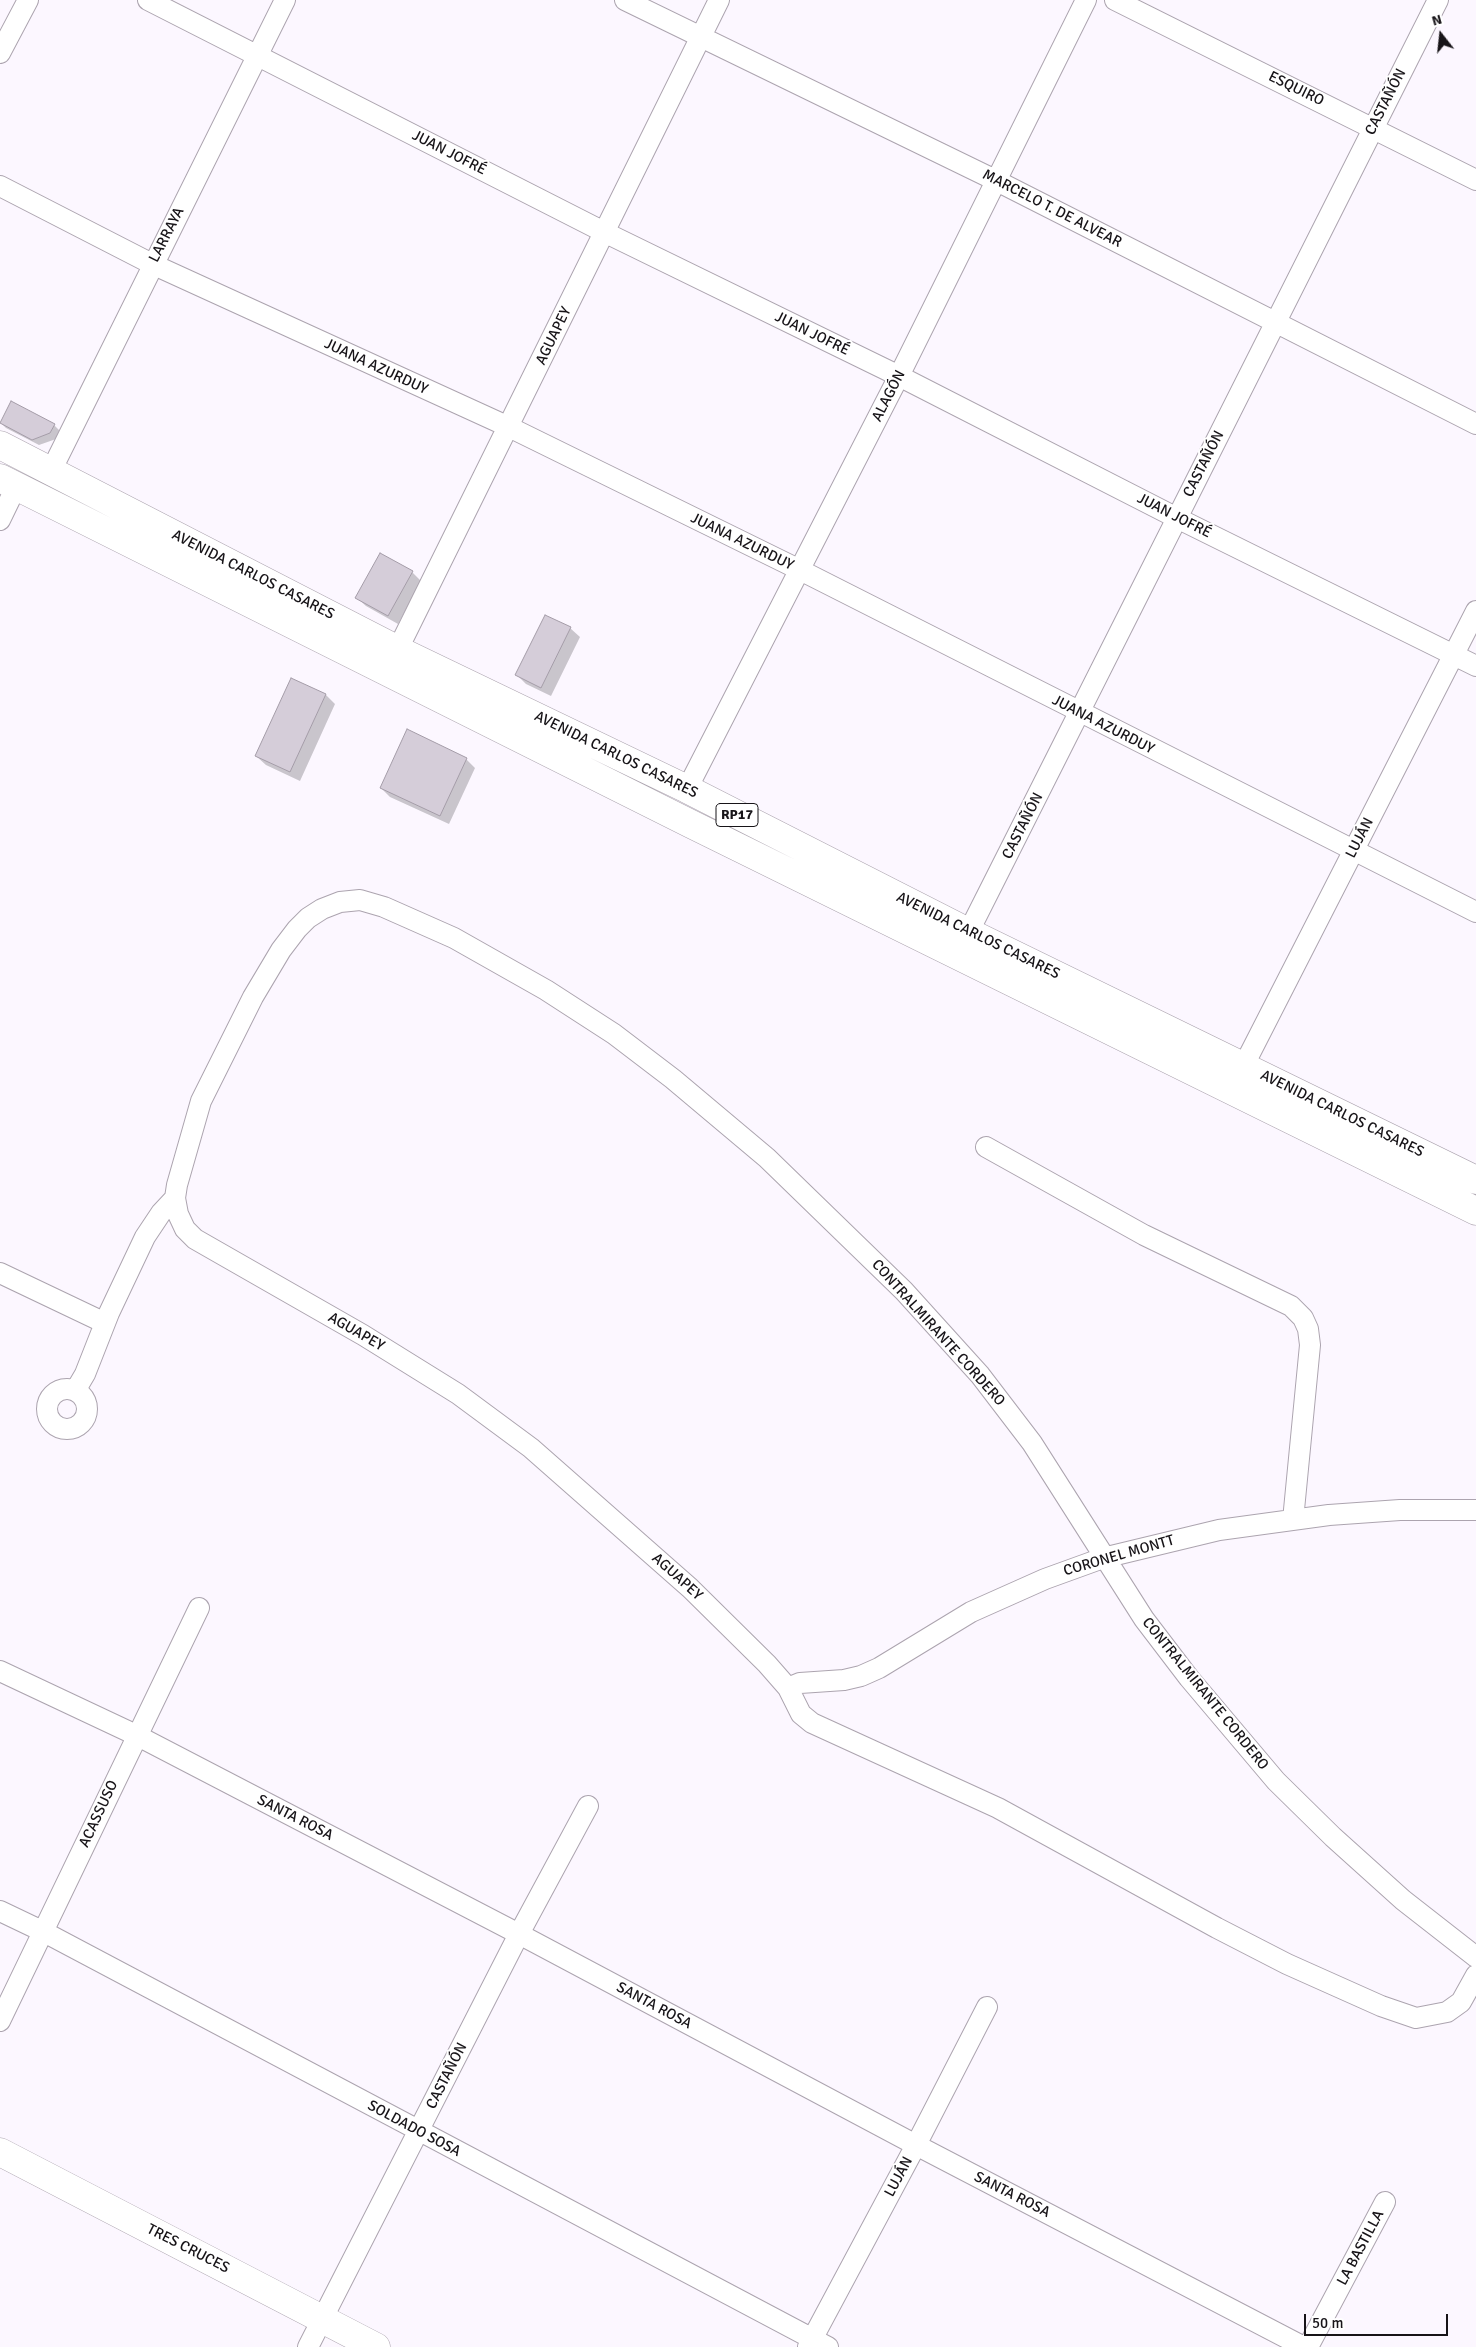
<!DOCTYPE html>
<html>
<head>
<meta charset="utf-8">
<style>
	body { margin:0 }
	#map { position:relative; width:1476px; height:2347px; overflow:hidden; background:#fcf7ff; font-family:Signika,sans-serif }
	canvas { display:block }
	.north { position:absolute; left:1416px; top:10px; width:50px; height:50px; -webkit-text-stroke:4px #fff; paint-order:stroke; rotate:344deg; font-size:14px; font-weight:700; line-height:20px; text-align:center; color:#171418 }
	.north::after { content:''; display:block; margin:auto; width:18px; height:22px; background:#171418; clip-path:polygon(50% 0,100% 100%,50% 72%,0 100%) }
	.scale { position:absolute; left:1304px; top:2314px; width:144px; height:22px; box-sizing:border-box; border:2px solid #171418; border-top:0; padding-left:6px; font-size:15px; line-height:18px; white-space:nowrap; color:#171418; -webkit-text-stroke:4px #fff; paint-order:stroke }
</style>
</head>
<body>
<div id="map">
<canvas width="1476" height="2347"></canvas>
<div class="north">N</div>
<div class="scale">50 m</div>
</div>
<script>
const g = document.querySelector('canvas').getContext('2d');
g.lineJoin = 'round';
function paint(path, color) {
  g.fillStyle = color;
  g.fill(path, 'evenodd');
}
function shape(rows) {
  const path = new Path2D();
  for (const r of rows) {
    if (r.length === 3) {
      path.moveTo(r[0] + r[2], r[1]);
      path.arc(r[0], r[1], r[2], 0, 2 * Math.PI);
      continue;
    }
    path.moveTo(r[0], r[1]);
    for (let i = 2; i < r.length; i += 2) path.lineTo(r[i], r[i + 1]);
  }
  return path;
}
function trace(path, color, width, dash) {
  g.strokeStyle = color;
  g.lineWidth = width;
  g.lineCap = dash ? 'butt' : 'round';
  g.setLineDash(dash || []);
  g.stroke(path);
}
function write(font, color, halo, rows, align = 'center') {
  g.font = font + ' Signika,sans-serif';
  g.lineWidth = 4;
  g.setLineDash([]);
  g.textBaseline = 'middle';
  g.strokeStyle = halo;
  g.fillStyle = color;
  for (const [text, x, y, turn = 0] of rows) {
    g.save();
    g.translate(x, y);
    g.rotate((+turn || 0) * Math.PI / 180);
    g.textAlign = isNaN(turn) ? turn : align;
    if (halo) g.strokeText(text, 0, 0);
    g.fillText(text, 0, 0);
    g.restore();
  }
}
paint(shape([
	[0,422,54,425,60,431,56,439,39,445,6,428],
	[412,572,421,581,398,624,366,606,356,597],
	[570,628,580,637,551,696,526,684,517,675],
	[292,679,326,695,335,704,300,781,266,765,256,756],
	[466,759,475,768,449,824,390,797,381,788]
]), '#0003');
const building = shape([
	[11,401,55,424,50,433,32,440,0,423,11,401],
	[380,553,413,571,388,616,355,598,380,553],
	[545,615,571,627,541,688,515,675,545,615],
	[291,678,326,694,290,772,255,756,291,678],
	[407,729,467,758,440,816,380,788,407,729]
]);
paint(building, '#d5cdd9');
trace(building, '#a49ca8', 1);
const street = shape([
	[148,0,604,232,899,376,1177,518,1476,666],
	[625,0,995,180,1476,424],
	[1115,0,1476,180],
	[0,53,28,0],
	[0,186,152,264,509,427,800,570,1476,912],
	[51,471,285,0],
	[0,520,17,485],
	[392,661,719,0],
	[687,789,899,376,1086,0],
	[962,945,1438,0],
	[1244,1065,1476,611],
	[986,1147,1144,1235,1291,1306,1303,1318,1308,1329,1310,1345,1293,1520],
	[0,1273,105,1323],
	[67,1409,20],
	[75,1391,85,1374,109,1313,145,1237,161,1213,175,1198],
	[0,1671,136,1735,519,1934,916,2145,1304,2347],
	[788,1688,800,1683,844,1680,861,1676,879,1668,971,1612,1045,1579,1103,1558,1219,1530,1329,1515,1400,1510,1476,1510],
	[0,1911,44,1932,828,2347],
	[1476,1957,1403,1900,1333,1837,1276,1781,1189,1678,1144,1619,1032,1443,980,1375,904,1291,767,1158,673,1079,614,1034,546,990,454,938,384,907,360,900,340,902,322,909,308,918,297,929,281,950,253,997,201,1101,177,1185,175,1198,178,1214,185,1229,195,1239,363,1335,458,1394,531,1448,690,1588,767,1664,788,1688,801,1714,812,1723,998,1808,1217,1928,1287,1964,1381,2006,1416,2018,1447,2012,1461,2002,1476,1975],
	[0,2021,199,1608],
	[308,2347,519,1934,588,1806],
	[808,2347,916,2145,987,2007],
	[1308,2347,1385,2202]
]);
const secondary = shape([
	[0,2152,376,2347]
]);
const primary = shape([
	[0,445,398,650,687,789,968,932,1476,1180],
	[0,478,691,824,1476,1211]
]);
trace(street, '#aca4af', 22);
trace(secondary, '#aca4af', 29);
trace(primary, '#aca4af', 29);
trace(street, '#fff', 20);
trace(secondary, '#fff', 28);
trace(primary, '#fff', 28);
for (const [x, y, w] of [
	[737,815,42]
]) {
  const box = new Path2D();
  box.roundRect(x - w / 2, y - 11.5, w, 23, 4);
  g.fillStyle = '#fff';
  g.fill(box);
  trace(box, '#171418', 1);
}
write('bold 14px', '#171418', null, [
	["RP17",737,815]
]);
write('15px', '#171418', '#fff', [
	["ESQUIRO",1296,89,26],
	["CASTAÑÓN",1386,102,-63],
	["JUAN JOFRÉ",449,153,27],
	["MARCELO T. DE ALVEAR",1052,209,27],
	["LARRAYA",167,235,-63],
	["JUAN JOFRÉ",812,334,26],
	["AGUAPEY",554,336,-64],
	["JUANA AZURDUY",376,367,25],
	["ALAGÓN",889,396,-63],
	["CASTAÑÓN",1204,464,-63],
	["JUAN JOFRÉ",1174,516,27],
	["JUANA AZURDUY",742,542,26],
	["AVENIDA CARLOS CASARES",253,575,27],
	["JUANA AZURDUY",1103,725,27],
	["AVENIDA CARLOS CASARES",616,755,26],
	["CASTAÑÓN",1023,826,-63],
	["LUJÁN",1360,838,-63],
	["AVENIDA CARLOS CASARES",978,936,26],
	["AVENIDA CARLOS CASARES",1342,1114,26],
	["AGUAPEY",356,1332,30],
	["CONTRALMIRANTE CORDERO",938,1333,48],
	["CORONEL MONTT",1119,1556,-16],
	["AGUAPEY",677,1577,42],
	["CONTRALMIRANTE CORDERO",1205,1694,51],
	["ACASSUSO",99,1814,-65],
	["SANTA ROSA",295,1818,27],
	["SANTA ROSA",654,2006,28],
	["CASTAÑÓN",447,2076,-63],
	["SOLDADO SOSA",414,2129,28],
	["LUJÁN",899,2177,-62],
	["SANTA ROSA",1012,2195,27],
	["LA BASTILLA",1361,2248,-62],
	["TRES CRUCES",188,2249,27]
]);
</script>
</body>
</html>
